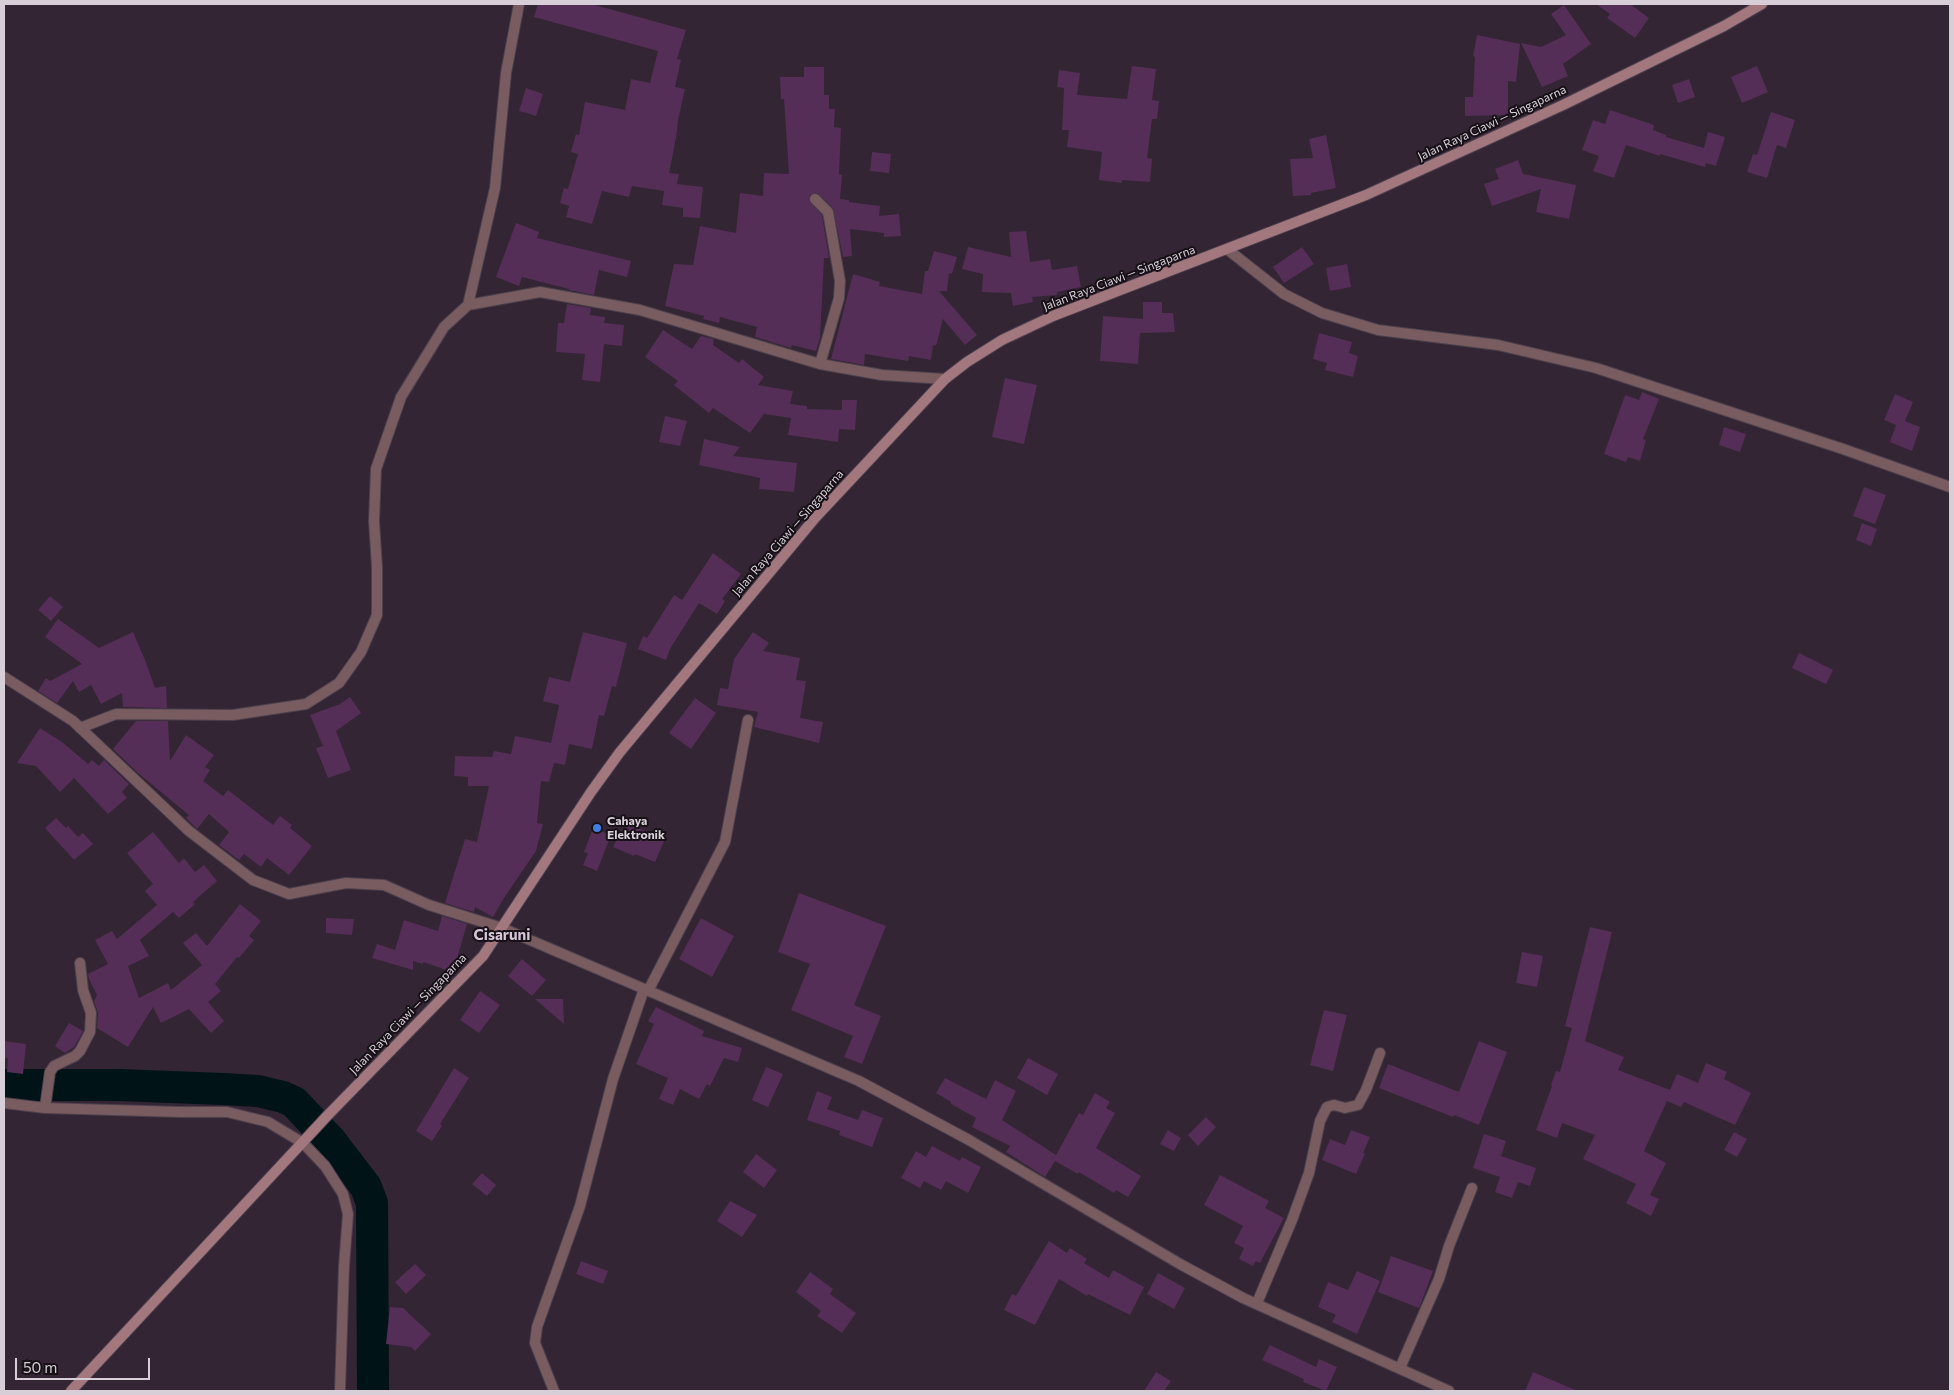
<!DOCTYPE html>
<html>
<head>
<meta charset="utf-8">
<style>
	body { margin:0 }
	#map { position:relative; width:1954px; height:1395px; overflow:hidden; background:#332533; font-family:Commissioner,sans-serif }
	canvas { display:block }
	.frame { position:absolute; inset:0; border:5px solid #d7ced7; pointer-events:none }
	.scale { position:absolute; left:15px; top:1358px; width:135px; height:22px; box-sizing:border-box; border:2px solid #d7ced7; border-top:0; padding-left:6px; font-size:15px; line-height:18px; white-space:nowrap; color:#d7ced7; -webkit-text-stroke:4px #171117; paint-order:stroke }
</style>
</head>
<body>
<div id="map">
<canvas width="1954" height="1395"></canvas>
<div class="frame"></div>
<div class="scale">50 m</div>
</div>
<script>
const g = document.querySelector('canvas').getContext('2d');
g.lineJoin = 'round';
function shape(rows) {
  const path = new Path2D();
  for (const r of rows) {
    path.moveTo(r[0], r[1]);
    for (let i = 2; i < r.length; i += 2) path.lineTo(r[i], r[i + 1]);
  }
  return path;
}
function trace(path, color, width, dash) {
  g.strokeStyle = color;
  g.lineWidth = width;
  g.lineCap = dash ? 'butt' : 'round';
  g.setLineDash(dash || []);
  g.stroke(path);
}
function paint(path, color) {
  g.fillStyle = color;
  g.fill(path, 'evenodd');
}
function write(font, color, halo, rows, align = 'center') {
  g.font = font + ' Commissioner,sans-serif';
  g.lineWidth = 4;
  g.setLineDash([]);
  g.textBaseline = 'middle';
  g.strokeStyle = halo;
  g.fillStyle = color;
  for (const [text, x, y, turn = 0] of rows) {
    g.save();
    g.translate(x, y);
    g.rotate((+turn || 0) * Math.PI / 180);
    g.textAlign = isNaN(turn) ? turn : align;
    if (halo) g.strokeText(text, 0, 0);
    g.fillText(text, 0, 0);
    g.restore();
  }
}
trace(shape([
	[4,1085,119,1085,223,1089,258,1091,283,1097,294,1102,330,1140,366,1187,372,1203,373,1391]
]), '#001317', 32);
paint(shape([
	[538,4,591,4,686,30,677,59,681,60,675,87,685,89,678,120,676,138,669,173,679,174,677,184,703,187,700,218,683,217,683,208,662,205,664,191,632,186,629,197,602,191,592,224,566,217,569,206,560,203,564,188,568,189,578,154,571,152,576,134,579,135,585,102,625,110,631,79,650,83,658,51,534,17],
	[1596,4,1630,4,1649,18,1635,38,1607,18,1610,14],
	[1564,5,1591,44,1563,64,1568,76,1542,87,1521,43,1541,47,1566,35,1551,14],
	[1477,35,1520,44,1516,82,1508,81,1508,115,1465,116,1465,97,1473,97,1475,57,1473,56],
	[1132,66,1156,69,1152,100,1159,101,1157,119,1152,119,1149,142,1147,158,1152,159,1150,182,1122,180,1122,183,1099,180,1102,152,1067,147,1069,130,1062,130,1064,88,1057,87,1059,70,1080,73,1077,95,1127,99],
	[1757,66,1768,92,1742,103,1731,77],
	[804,67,824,67,824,95,829,95,829,109,835,109,834,127,841,128,839,174,842,175,840,199,849,200,849,202,880,206,879,216,899,214,901,236,884,237,884,233,850,229,852,256,843,257,833,208,817,193,810,195,809,201,822,215,829,258,824,258,820,338,816,351,792,345,791,348,755,337,757,327,720,317,719,323,703,319,704,316,665,306,674,264,693,265,700,226,736,233,740,193,763,196,764,173,789,174,784,99,781,99,780,77,804,77],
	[1689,79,1695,97,1678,103,1672,85],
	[526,88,543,94,536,116,519,111],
	[1610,110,1654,125,1653,130,1666,135,1666,137,1704,148,1708,132,1725,137,1716,166,1706,163,1705,167,1660,154,1660,156,1626,145,1614,178,1593,171,1599,156,1582,150,1593,120,1605,124],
	[1771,112,1795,120,1786,148,1777,145,1767,178,1747,172,1753,154,1757,155],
	[1326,135,1336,188,1311,193,1311,195,1293,196,1290,159,1313,158,1309,139],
	[872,152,891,154,889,173,870,171],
	[1518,160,1523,174,1576,185,1569,219,1536,212,1541,189,1492,206,1484,184,1499,179,1495,169],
	[516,223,539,232,537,238,631,261,627,277,599,270,594,295,569,290,569,289,522,277,519,286,496,277],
	[1026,231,1030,262,1050,259,1052,270,1077,266,1081,287,1057,292,1057,295,1032,297,1033,302,1013,306,1011,293,982,292,983,274,962,269,968,247,1011,257,1009,232],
	[1302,247,1314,264,1284,283,1273,267],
	[934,251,957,257,952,274,949,273,947,291,939,291,977,335,965,345,943,319,936,346,933,345,931,360,909,356,908,361,865,354,864,365,831,359,853,274,880,282,879,286,922,294,925,271,928,271],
	[1347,264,1351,287,1330,291,1326,268],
	[1143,302,1162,302,1162,313,1173,313,1175,332,1140,333,1138,364,1100,361,1103,316,1143,319],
	[567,304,591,308,590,315,605,317,604,323,624,325,622,346,604,344,600,382,582,380,585,354,556,352,558,323,564,323],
	[663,330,692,349,701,336,714,339,713,345,739,363,742,359,764,377,758,385,793,391,790,404,807,406,807,409,842,410,842,400,857,400,855,430,839,429,838,442,788,435,791,418,764,414,750,433,713,408,709,413,674,385,678,381,645,357],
	[1319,333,1352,342,1349,353,1358,356,1353,377,1325,370,1327,363,1313,359],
	[1005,378,1037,385,1024,444,992,437],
	[1642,392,1659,399,1643,439,1646,440,1640,461,1628,457,1626,462,1604,454,1625,395,1639,400],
	[1895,394,1913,402,1905,421,1920,427,1912,451,1890,442,1896,425,1884,420],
	[665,416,687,421,680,446,659,442],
	[1724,427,1746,434,1740,452,1719,445],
	[704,439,740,447,733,456,797,463,794,492,759,489,760,478,699,465],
	[1864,487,1886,495,1875,524,1853,516],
	[1862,523,1877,529,1871,546,1856,540],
	[713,553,741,574,722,599,725,601,717,614,699,603,670,649,666,660,638,649,643,636,647,638,674,595,682,600],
	[50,596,63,607,51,621,38,610],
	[58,619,99,648,133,632,145,660,155,688,166,686,167,708,123,707,122,693,101,704,91,685,79,692,73,681,57,703,38,691,46,678,50,681,82,664,45,637],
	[583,632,627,643,616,687,612,686,604,716,599,715,592,749,569,744,565,765,554,763,549,782,541,781,537,823,543,824,536,851,504,898,493,917,475,907,474,912,445,903,465,839,477,842,489,786,468,786,468,777,454,776,455,756,492,757,494,751,511,754,515,736,551,743,559,705,543,701,549,677,570,682],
	[753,632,769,643,763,651,800,658,796,680,806,681,800,718,823,722,819,743,754,727,758,712,717,705,720,688,728,689,734,659],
	[1799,653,1833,670,1826,684,1792,668],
	[350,697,361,713,336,731,351,770,328,778,316,748,323,746,310,715,340,704],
	[695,698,716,713,691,749,669,733],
	[136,721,168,721,170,761,186,735,214,755,205,767,210,770,203,781,223,796,228,790,273,825,280,816,292,825,290,828,312,846,289,875,267,858,261,867,244,854,239,860,219,845,229,832,209,814,197,829,186,818,189,815,138,773,113,749],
	[40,728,62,742,88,764,92,760,99,766,104,760,129,784,122,792,127,798,108,814,74,778,60,792,36,766,17,763],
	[56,818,66,828,68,826,78,837,83,833,93,844,74,860,45,828],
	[628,824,665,839,655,862,635,854,634,856,613,847,621,830,625,831],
	[593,828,611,835,597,871,583,865,588,853,584,852],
	[153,832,179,863,184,858,195,872,204,865,217,881,193,902,195,904,179,918,173,912,140,940,149,956,128,966,139,998,168,983,171,990,202,965,183,943,196,933,207,946,240,904,261,921,249,936,254,940,239,958,237,957,215,984,221,991,208,1002,224,1021,211,1033,189,1009,161,1023,153,1007,128,1047,97,1028,98,1013,94,1001,97,995,89,979,88,974,108,964,95,940,112,931,117,939,157,905,145,891,153,884,127,853],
	[799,893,886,926,854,1005,881,1016,862,1064,844,1057,853,1036,791,1010,810,964,778,952],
	[442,916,467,924,453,972,423,962,423,964,413,961,413,970,372,958,377,944,395,950,404,920,438,931],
	[326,918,354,919,352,935,326,933],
	[701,918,734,936,712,977,679,959],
	[1590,927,1612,932,1585,1041,1624,1057,1618,1070,1670,1090,1677,1074,1698,1083,1706,1063,1727,1072,1724,1079,1751,1093,1735,1125,1684,1102,1681,1107,1667,1101,1644,1151,1666,1163,1650,1195,1659,1199,1651,1216,1626,1203,1636,1184,1583,1159,1595,1135,1562,1123,1557,1138,1536,1130,1552,1086,1551,1085,1556,1071,1560,1072,1572,1028,1565,1026],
	[1522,952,1543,956,1537,987,1516,983],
	[522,959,546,980,532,996,508,976],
	[480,991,500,1005,479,1033,460,1020],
	[535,999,563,999,564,1024],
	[656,1007,704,1031,702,1036,742,1048,738,1062,724,1058,710,1086,707,1084,699,1099,680,1089,673,1105,659,1099,668,1078,636,1064,654,1024,648,1021],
	[1324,1010,1347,1015,1333,1071,1310,1065],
	[69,1023,83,1031,74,1047,65,1053,55,1046],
	[4,1041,26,1044,23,1074,7,1072,8,1058,4,1058],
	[1479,1041,1507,1052,1479,1125,1454,1115,1453,1117,1379,1088,1388,1064,1459,1092],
	[1028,1058,1058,1074,1047,1095,1017,1078],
	[766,1067,783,1074,768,1107,752,1100],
	[454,1068,469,1078,440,1124,442,1126,432,1141,416,1131],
	[945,1078,986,1099,995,1080,1016,1091,1002,1120,1056,1155,1079,1113,1083,1115,1095,1093,1110,1102,1106,1108,1115,1113,1096,1148,1141,1176,1128,1197,1116,1190,1114,1193,1079,1172,1078,1174,1055,1161,1045,1177,1006,1152,1010,1146,972,1127,976,1118,951,1104,951,1102,936,1093],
	[817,1091,832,1097,827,1109,858,1120,862,1110,883,1118,872,1147,839,1135,840,1131,807,1120],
	[1206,1117,1216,1127,1198,1146,1188,1135],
	[1168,1130,1181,1138,1174,1151,1160,1144],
	[1351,1130,1370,1137,1363,1153,1365,1154,1356,1174,1322,1160,1330,1139,1345,1145],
	[1734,1132,1747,1139,1737,1157,1724,1150],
	[1484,1134,1506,1141,1501,1156,1536,1168,1530,1186,1518,1182,1512,1198,1495,1192,1500,1177,1473,1168],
	[932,1146,960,1161,962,1157,981,1167,968,1193,946,1181,941,1190,924,1181,920,1188,901,1178,916,1151,926,1157],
	[756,1154,777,1170,764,1188,743,1172],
	[482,1173,496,1185,487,1196,472,1184],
	[1220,1175,1269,1201,1265,1208,1284,1218,1260,1263,1256,1261,1253,1266,1239,1259,1244,1248,1234,1243,1243,1226,1204,1205],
	[730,1201,757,1215,742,1237,717,1221],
	[1049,1241,1067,1253,1070,1248,1087,1259,1084,1263,1109,1278,1113,1270,1144,1287,1130,1315,1088,1294,1087,1296,1059,1279,1035,1325,1004,1310,1012,1294,1016,1296],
	[1391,1256,1433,1271,1419,1308,1378,1292],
	[581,1261,608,1271,603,1284,576,1274],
	[415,1264,426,1275,406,1294,395,1282],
	[1357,1271,1380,1281,1357,1334,1332,1322,1336,1315,1318,1307,1328,1282,1348,1290],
	[810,1272,833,1289,830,1294,856,1313,842,1333,817,1316,821,1311,796,1292],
	[1158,1273,1185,1288,1174,1309,1147,1294],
	[390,1307,403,1308,431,1334,415,1351,411,1347,386,1344],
	[1270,1345,1316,1367,1319,1359,1337,1367,1326,1391,1303,1382,1304,1379,1262,1360],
	[1156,1372,1171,1381,1164,1391,1144,1391],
	[1533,1372,1578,1391,1525,1391]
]), '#542e56');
const minor = shape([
	[815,199,828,212,840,281,839,298,820,364],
	[1227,249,1284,294,1322,313,1378,330,1498,345,1596,368,1843,449,1950,487],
	[468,305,495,188,506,73,519,4],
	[4,677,73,721,189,831,253,880,289,894,346,883,384,885,429,905,502,928],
	[80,728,116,714,233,715,306,704,339,683,361,652,377,615,377,567,374,521,376,469,401,397,444,327,468,305,540,292,640,310,820,364,882,375,945,379],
	[648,991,725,842,748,720],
	[4,1103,45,1108,180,1112,227,1112,268,1122,303,1143,325,1166,343,1194,348,1214,344,1266,340,1391],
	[45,1108,50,1072,54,1066,75,1056,80,1051,90,1032,91,1013,83,990,80,963],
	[1257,1303,1292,1220,1309,1173,1320,1121,1327,1107,1334,1105,1345,1108,1358,1105,1366,1090,1380,1053],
	[1400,1368,1439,1279,1449,1246,1472,1188],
	[554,1391,535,1343,537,1327,580,1206,613,1079,644,989]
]);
const tertiary = shape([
	[502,928,859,1081,969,1140,1180,1264,1243,1298,1449,1391]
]);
const secondary = shape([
	[71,1391,327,1116,483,956,591,792,620,752,815,518,945,379,967,362,1002,340,1053,316,1366,195,1563,105,1724,26,1762,4]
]);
trace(minor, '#4d404d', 12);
trace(tertiary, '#4d404d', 12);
trace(secondary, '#4d404d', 12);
trace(minor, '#785c60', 10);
trace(tertiary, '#785c60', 10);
trace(secondary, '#a3777e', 10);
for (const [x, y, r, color] of [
	[597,828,5,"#3f7fe0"]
]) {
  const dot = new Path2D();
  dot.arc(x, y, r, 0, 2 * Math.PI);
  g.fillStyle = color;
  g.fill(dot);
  trace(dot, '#171117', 2);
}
write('12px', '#d7ced7', '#171117', [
	["Jalan Raya Ciawi — Singaparna",1492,123,-25],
	["Jalan Raya Ciawi — Singaparna",1119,278,-21],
	["Jalan Raya Ciawi — Singaparna",788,533,-49],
	["Jalan Raya Ciawi — Singaparna",408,1014,-46]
]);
write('bold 12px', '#d7ced7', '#171117', [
	["Cahaya",607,821],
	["Elektronik",607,835]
], 'left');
write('bold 15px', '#d7c6d8', '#171117', [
	["Cisaruni",502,935]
]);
</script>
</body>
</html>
